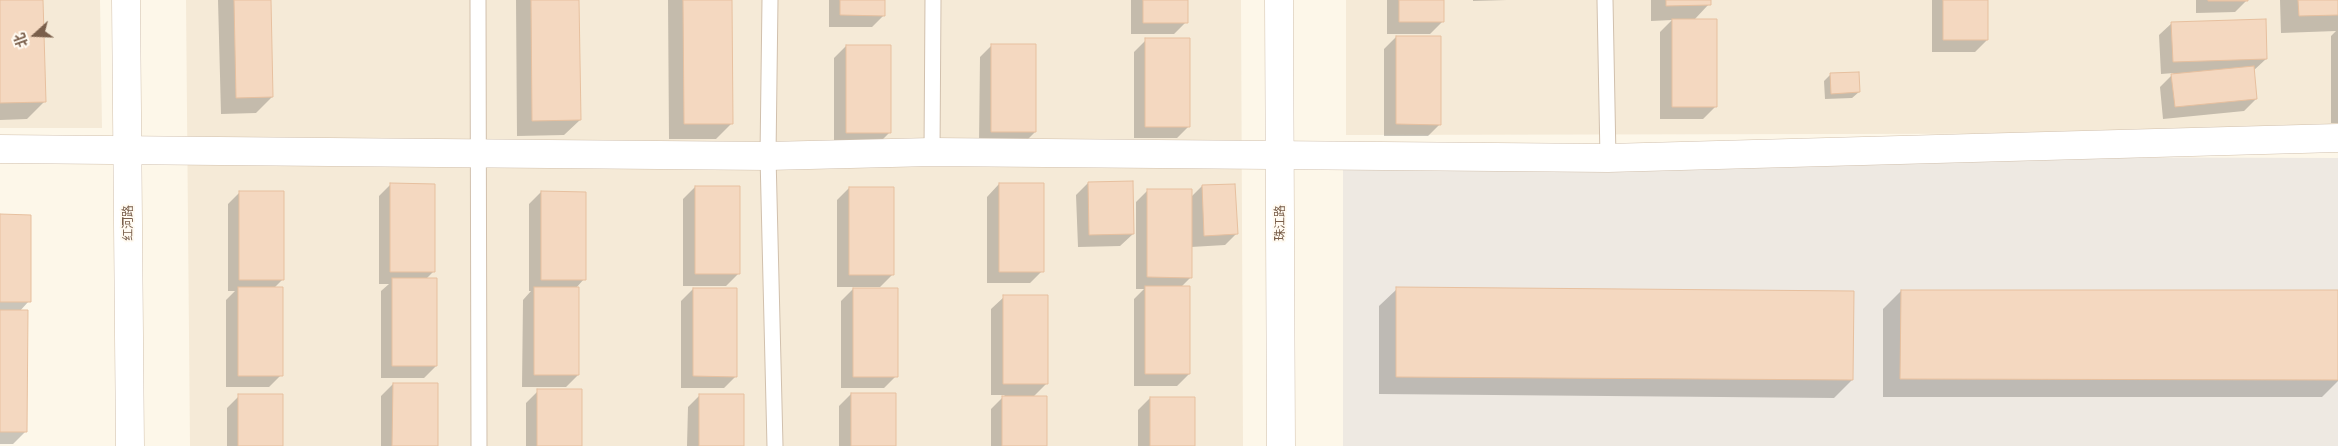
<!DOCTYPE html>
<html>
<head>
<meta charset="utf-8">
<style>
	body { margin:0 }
	#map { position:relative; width:2338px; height:446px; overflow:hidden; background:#fdf7e9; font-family:Raleway,"Noto Sans SC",sans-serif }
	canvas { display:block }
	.north { position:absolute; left:10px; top:10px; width:50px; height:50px; -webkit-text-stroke:4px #fffaf1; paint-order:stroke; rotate:250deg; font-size:14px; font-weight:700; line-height:20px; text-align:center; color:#7a5f4b }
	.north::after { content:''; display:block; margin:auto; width:18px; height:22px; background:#7a5f4b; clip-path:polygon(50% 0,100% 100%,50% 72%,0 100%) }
</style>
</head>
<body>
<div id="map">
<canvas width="2338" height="446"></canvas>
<div class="north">北</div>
</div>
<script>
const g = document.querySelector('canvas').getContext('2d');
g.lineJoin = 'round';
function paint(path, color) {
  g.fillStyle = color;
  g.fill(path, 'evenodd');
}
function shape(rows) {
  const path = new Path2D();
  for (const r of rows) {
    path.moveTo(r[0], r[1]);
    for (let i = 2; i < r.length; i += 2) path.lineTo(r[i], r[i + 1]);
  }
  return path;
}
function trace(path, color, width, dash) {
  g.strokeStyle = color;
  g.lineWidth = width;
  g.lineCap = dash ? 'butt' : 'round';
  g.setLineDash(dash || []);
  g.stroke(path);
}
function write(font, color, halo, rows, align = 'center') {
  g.font = font + ' Raleway,"Noto Sans SC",sans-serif';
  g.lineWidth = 4;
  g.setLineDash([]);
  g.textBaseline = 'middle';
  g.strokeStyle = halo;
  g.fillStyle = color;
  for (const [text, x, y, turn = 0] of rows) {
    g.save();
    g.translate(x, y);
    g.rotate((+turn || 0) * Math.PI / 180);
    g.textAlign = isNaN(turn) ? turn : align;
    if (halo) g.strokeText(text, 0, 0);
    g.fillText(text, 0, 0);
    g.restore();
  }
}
paint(shape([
	[0,0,100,0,102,128,0,128],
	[186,0,1241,0,1243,446,190,446],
	[1346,0,2338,0,2338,133,1346,135]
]), '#f5ead7');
paint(shape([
	[1343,155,2338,158,2338,446,1343,446]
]), '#eee9e2');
paint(shape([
	[0,0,42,0,44,102,27,119,0,120],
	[218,0,270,0,272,97,256,113,221,114],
	[516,0,578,0,580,120,564,135,517,136],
	[668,0,731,0,732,123,716,139,669,139],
	[829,0,884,0,884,15,872,27,829,27],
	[1131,0,1186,0,1186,22,1174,34,1131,34],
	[1387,0,1443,0,1442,22,1430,34,1387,34],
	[1473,0,1507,0,1473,1],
	[1651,0,1709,0,1709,4,1694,20,1715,107,1703,119,1660,119,1660,32,1672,20,1651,21],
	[1932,0,1987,0,1987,40,1975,52,1932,52],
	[2196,0,2247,0,2235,12,2196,13],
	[2280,0,2338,0,2338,123,2331,123,2331,36,2336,31,2281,33],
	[2172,23,2266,59,2253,71,2256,99,2244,111,2163,119,2160,87,2174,73,2161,74,2159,35],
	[1396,37,1440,124,1428,136,1384,136,1384,49],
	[1146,40,1189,126,1177,138,1134,138,1134,52],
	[992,45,1035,132,1023,144,979,144,980,57],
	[846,46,889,133,877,145,834,145,834,58],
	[1831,74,1859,92,1852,98,1825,99,1824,81],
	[1088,183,1133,234,1120,246,1078,247,1076,195],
	[391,184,434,271,426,279,436,366,424,378,381,378,381,291,389,284,379,284,379,196],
	[999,184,1042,271,1030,283,987,283,987,197],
	[1202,186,1237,233,1225,245,1191,247,1191,277,1181,287,1189,374,1177,386,1134,386,1134,299,1144,289,1136,289,1136,202,1148,190,1191,197],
	[695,187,738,274,726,286,683,286,683,199],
	[849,188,892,275,880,287,837,287,837,200],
	[240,192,283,279,273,289,281,375,269,387,226,387,226,300,235,291,228,291,228,204],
	[541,192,584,279,576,288,578,375,566,387,522,387,523,300,531,291,529,291,529,204],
	[0,216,29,301,19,312,25,432,13,444,0,444],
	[693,289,736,376,724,388,681,388,681,301],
	[853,289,896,376,884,388,841,388,841,301],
	[1397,289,1852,380,1834,398,1379,394,1379,306],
	[1901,291,2338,291,2338,381,2322,397,1883,397,1883,309],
	[1004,297,1047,383,1033,397,1046,446,991,446,991,409,1005,395,991,395,991,309],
	[393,384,436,446,381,446,381,396],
	[538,391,581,446,526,446,526,403],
	[851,394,894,446,839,446,839,406],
	[700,395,742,446,687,446,688,407],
	[239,396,282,446,227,446,227,408],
	[1150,398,1193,446,1138,446,1138,410]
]), '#0003');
const building = shape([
	[0,0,43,0,46,102,0,103,0,0],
	[234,0,271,0,273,97,236,98,234,0],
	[531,0,579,0,581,120,532,121,531,0],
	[683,0,732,0,733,124,684,124,683,0],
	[840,0,885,0,885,16,840,15,840,0],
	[1143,0,1188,0,1188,23,1143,23,1143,0],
	[1399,0,1444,0,1444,22,1399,22,1399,0],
	[1666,0,1711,0,1711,5,1666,6,1666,0],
	[1943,0,1988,0,1988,40,1943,40,1943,0],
	[2208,0,2248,0,2248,1,2208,1,2208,0],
	[2298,0,2338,0,2338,15,2299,16,2298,0],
	[1672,19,1717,19,1717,107,1672,107,1672,19],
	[2266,19,2267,59,2173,62,2171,22,2266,19],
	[1396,36,1441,36,1441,125,1396,124,1396,36],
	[1145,38,1190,38,1190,127,1145,127,1145,38],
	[991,44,1036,44,1036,132,991,132,991,44],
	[846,45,891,45,891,133,846,133,846,45],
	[2254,66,2257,99,2175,107,2171,74,2254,66],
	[1859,72,1860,92,1831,94,1830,73,1859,72],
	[1133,181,1134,234,1089,235,1088,182,1133,181],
	[390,183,435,184,435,272,390,272,390,183],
	[999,183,1044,183,1044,272,999,272,999,183],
	[1235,184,1238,234,1204,236,1202,185,1235,184],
	[695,186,740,186,740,274,695,274,695,186],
	[849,187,894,187,894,275,849,275,849,187],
	[1147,189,1192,189,1192,278,1147,277,1147,189],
	[239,191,284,191,284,280,239,280,239,191],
	[541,191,586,192,586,280,541,280,541,191],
	[0,214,31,215,31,302,0,302,0,214],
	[392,278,437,278,437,366,392,366,392,278],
	[1145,286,1190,286,1190,374,1145,374,1145,286],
	[238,287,283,287,283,376,238,376,238,287],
	[534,287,579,287,579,375,534,375,534,287],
	[1396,287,1854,291,1853,380,1396,377,1396,287],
	[693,288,737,288,737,377,693,376,693,288],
	[853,288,898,288,898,377,853,377,853,288],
	[1901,290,2338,290,2338,380,1900,379,1901,290],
	[1003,295,1048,295,1048,384,1003,384,1003,295],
	[0,310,28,310,27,432,0,432,0,310],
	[393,383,438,383,438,446,392,446,393,383],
	[537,389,582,389,582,446,537,446,537,389],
	[851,393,896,393,896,446,851,446,851,393],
	[238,394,283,394,283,446,238,446,238,394],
	[699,394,744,394,744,446,699,446,699,394],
	[1002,396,1047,396,1047,446,1002,446,1002,396],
	[1150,397,1195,397,1195,446,1150,446,1150,397]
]);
paint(building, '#f4d8c0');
trace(building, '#e7c09f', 1);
const service = shape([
	[478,0,479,446],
	[770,0,768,156,775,446],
	[1605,0,1608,158],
	[932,152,933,0]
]);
const minor = shape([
	[0,149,768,156,932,152,1608,158,2338,138]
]);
const tertiary = shape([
	[126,0,130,446],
	[1279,0,1281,446]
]);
trace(service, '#d1c0ad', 17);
trace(minor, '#d1c0ad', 29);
trace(tertiary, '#d1c0ad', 29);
trace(service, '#fff', 15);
trace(minor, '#fff', 28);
trace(tertiary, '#fff', 28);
write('12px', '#7a5f4b', '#fffaf1', [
	["红河路",128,223,-90],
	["珠江路",1280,223,-90]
]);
</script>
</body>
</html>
